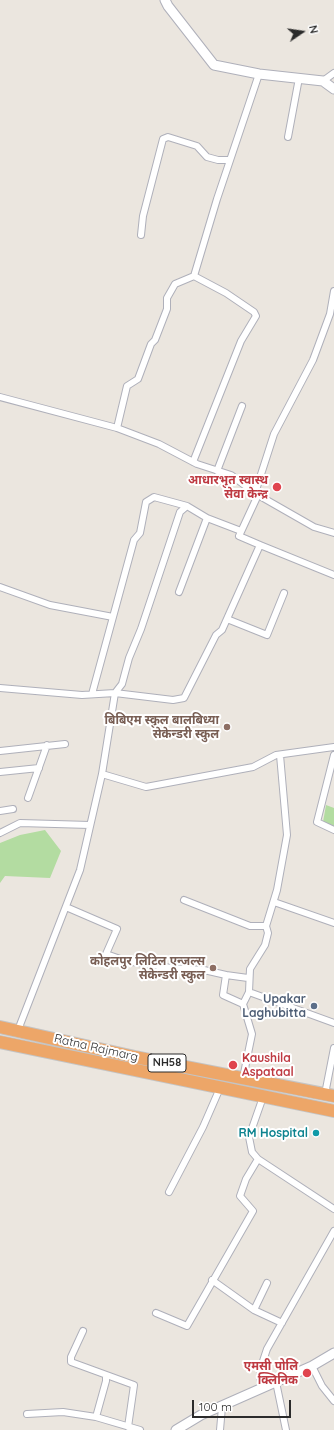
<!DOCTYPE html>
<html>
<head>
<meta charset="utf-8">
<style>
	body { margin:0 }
	#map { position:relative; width:334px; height:1430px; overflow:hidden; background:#ebe6df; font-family:Quicksand,sans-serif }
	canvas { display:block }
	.north { position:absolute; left:282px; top:12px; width:40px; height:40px; -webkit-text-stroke:3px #fff; paint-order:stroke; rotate:77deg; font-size:11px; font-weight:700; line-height:16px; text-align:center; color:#2b2b2b }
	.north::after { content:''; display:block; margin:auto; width:14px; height:18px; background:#2b2b2b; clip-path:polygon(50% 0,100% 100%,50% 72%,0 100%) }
	.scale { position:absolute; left:192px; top:1400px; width:99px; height:18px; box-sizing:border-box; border:2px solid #2b2b2b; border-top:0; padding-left:5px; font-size:12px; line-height:14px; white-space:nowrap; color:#2b2b2b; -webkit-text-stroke:3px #fff; paint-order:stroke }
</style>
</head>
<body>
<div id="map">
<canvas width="334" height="1430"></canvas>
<div class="north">N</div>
<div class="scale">100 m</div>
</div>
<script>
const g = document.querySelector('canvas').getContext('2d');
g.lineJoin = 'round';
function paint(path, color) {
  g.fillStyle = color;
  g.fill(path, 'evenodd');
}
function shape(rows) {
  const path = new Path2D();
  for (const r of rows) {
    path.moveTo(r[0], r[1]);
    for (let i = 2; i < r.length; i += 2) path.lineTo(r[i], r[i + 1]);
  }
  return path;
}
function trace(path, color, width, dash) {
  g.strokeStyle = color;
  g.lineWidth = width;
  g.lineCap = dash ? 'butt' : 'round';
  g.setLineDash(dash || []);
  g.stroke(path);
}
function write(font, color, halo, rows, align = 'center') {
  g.font = font + ' Quicksand,"Noto Sans Devanagari",sans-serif';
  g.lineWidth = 4;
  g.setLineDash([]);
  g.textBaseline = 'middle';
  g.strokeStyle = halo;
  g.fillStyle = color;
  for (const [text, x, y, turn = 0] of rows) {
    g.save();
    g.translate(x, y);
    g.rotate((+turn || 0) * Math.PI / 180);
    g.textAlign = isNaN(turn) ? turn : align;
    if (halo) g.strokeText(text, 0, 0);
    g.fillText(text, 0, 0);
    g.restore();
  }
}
paint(shape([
	[326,805,334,808,334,827,323,822],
	[45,830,61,851,50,878,5,876,0,883,0,843,20,835]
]), '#b3dca1');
const street = shape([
	[323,81,334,73],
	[288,137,299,78],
	[141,235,143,216,163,139,168,137,197,146,207,157,218,160,230,160],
	[0,397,117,428,159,444,197,464,231,475,258,495,314,527,334,533],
	[117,428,127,386,138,379,151,344,155,340,167,309,167,298,175,284,194,276,217,199,259,74],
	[193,462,241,341,256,316,254,312,226,293,194,276],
	[217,471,242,406],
	[255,493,274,434,313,360,330,314,334,291],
	[207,518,241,531],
	[260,545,334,575],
	[0,587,50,605,113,617],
	[227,619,267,635,284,593],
	[0,688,82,695,115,693,173,700,184,698,216,635,222,630,260,545,239,536,258,495],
	[92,694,134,540,140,533,146,502,154,497,187,506],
	[0,751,65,744],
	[334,755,317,822,334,830],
	[0,772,39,768],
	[102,774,146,787,253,767,276,755,334,747],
	[28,798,47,745],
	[0,811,13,809],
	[0,833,20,823,90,825],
	[184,900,250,926,266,926],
	[274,902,334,923],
	[66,907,117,929,106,954,126,961,171,968,204,970,226,975,223,995,243,1004,252,1034,243,1078],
	[226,975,248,978],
	[249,992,334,1023],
	[243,1004,249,992,250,969,265,945,268,933,266,926,277,890,287,835,280,755],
	[18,1030,80,870,102,774,115,693,122,684,129,658,141,629,180,512,187,506,207,518,179,592],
	[325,1094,334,1048],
	[258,1159,252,1152,249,1137,263,1097],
	[169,1192,203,1127,220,1088],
	[212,1280,254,1310,282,1323],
	[254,1310,267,1283],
	[156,1313,187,1326,253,1211,240,1196,246,1179,258,1159,334,1209],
	[83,1331,71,1357,71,1362,134,1385,128,1427],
	[312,1366,322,1386,334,1401],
	[276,1382,286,1430],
	[262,1388,260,1377,262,1364,267,1349,334,1231],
	[27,1414,63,1412,96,1417,140,1430],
	[96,1417,106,1381,106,1375],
	[220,1430,222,1407]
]);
const secondary = shape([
	[165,0,168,6,214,65,259,74,323,81,334,89],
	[176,1430,201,1415,312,1366,334,1353]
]);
const highway = shape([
	[0,1027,135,1057,334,1096],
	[0,1042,334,1111]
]);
trace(street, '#afb0ba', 8);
trace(secondary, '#afb0ba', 11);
trace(highway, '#c4c4c4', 14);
trace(street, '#fff', 6);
trace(secondary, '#fff', 9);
trace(highway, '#eda668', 12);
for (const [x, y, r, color] of [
	[277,487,5,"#e0444e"],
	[227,727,4,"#8d6e63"],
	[213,968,4,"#8d6e63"],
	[314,1006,4,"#5c6f8a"],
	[233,1065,5,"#e0444e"],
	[316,1133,4,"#0f9aa8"],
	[307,1373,5,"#e0444e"]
]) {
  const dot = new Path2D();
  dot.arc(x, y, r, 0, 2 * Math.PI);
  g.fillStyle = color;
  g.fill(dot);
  trace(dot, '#fff', 1.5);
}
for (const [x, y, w] of [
	[167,1063,38]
]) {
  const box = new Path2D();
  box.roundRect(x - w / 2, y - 9, w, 18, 3);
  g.fillStyle = '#fff';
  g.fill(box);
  trace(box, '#2b2b2b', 1);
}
write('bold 11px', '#2b2b2b', null, [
	["NH58",167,1063]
]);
write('bold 12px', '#be3a42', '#fff', [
	["आधारभुत स्वास्थ",268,480],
	["सेवा केन्द्र",268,494],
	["Kaushila",242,1058,"left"],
	["Aspataal",242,1072,"left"],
	["एमसी पोलि",298,1366],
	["क्लिनिक",298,1380]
], 'right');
write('bold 12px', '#785e54', '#fff', [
	["बिबिएम स्कुल बालबिध्या",219,720],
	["सेकेन्डरी स्कुल",219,734],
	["कोहलपुर लिटिल एन्जल्स",205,961],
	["सेकेन्डरी स्कुल",205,975]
], 'right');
write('bold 12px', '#4e5e75', '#fff', [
	["Upakar",306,999],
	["Laghubitta",306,1013]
], 'right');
write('12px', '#2b2b2b', '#fff', [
	["Ratna Rajmarg",96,1048,13]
]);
write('bold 12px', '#0d838f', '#fff', [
	["RM Hospital",308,1133]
], 'right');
</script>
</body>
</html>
